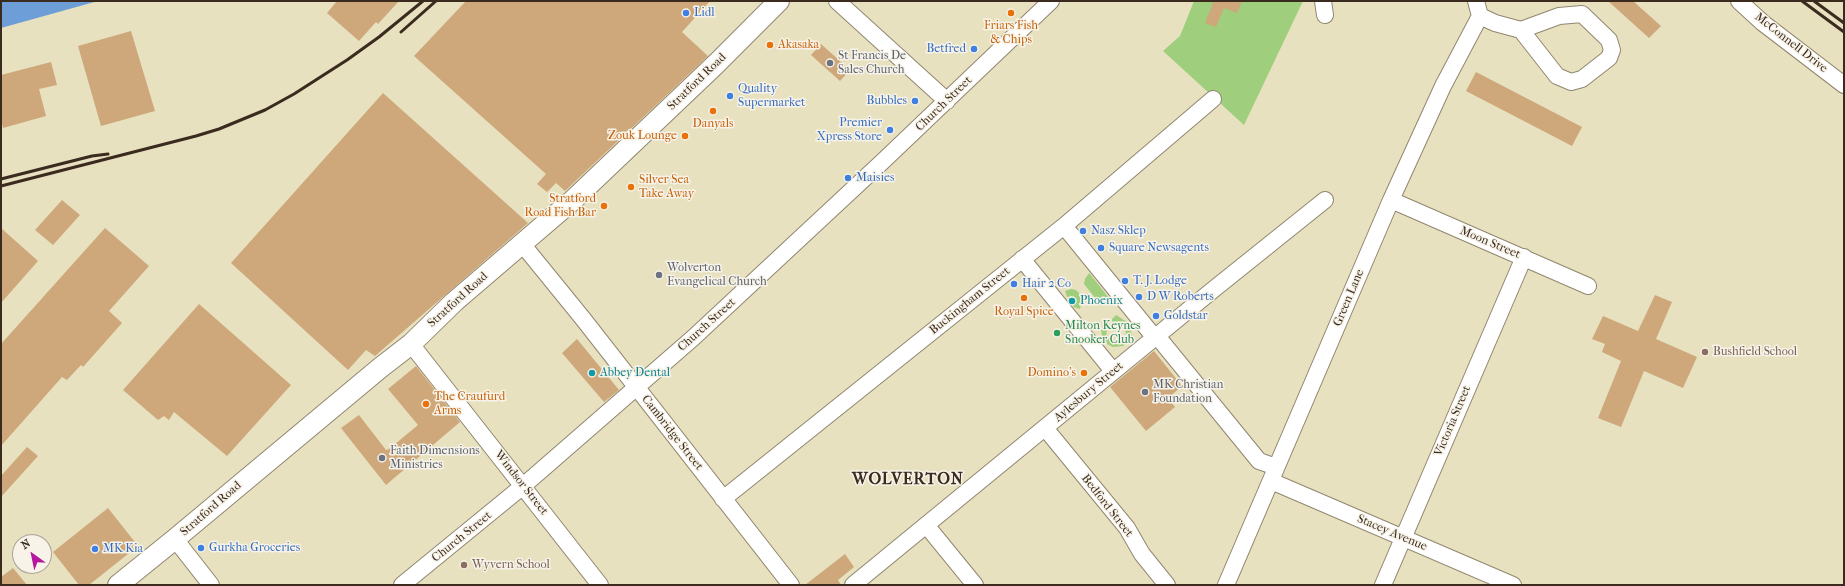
<!DOCTYPE html>
<html>
<head>
<meta charset="utf-8">
<style>
	body { margin:0 }
	#map { position:relative; width:1845px; height:586px; overflow:hidden; background:#e7e1c0; font-family:"IM FELL French Canon",serif }
	canvas { display:block }
	.frame { position:absolute; inset:0; border:2px solid #3b2a1e; pointer-events:none }
	.north { position:absolute; left:12px; top:534px; width:40px; height:40px; box-sizing:border-box; background:#f7f3e8; border:1px solid #aca397; border-radius:50%; rotate:327deg; font-size:11px; font-weight:700; line-height:16px; text-align:center; color:#3b2a1e }
	.north::after { content:''; display:block; margin:auto; width:14px; height:18px; background:#b5179e; clip-path:polygon(50% 0,100% 100%,50% 72%,0 100%) }
</style>
</head>
<body>
<div id="map">
<canvas width="1845" height="586"></canvas>
<div class="frame"></div>
<div class="north">N</div>
</div>
<script>
const g = document.querySelector('canvas').getContext('2d');
g.lineJoin = 'round';
function paint(path, color) {
  g.fillStyle = color;
  g.fill(path, 'evenodd');
}
function shape(rows) {
  const path = new Path2D();
  for (const r of rows) {
    path.moveTo(r[0], r[1]);
    for (let i = 2; i < r.length; i += 2) path.lineTo(r[i], r[i + 1]);
  }
  return path;
}
function trace(path, color, width, dash) {
  g.strokeStyle = color;
  g.lineWidth = width;
  g.lineCap = dash ? 'butt' : 'round';
  g.setLineDash(dash || []);
  g.stroke(path);
}
function write(font, color, halo, rows, align = 'center') {
  g.font = font + ' "IM FELL French Canon",serif';
  g.lineWidth = 3;
  g.setLineDash([]);
  g.textBaseline = 'middle';
  g.strokeStyle = halo;
  g.fillStyle = color;
  for (const [text, x, y, turn = 0] of rows) {
    g.save();
    g.translate(x, y);
    g.rotate((+turn || 0) * Math.PI / 180);
    g.textAlign = isNaN(turn) ? turn : align;
    if (halo) g.strokeText(text, 0, 0);
    g.fillText(text, 0, 0);
    g.restore();
  }
}
paint(shape([
	[1194,1,1303,1,1244,125,1163,51,1180,36],
	[1089,273,1098,284,1112,302,1106,304,1100,304,1084,284,1085,279],
	[1071,289,1076,290,1081,295,1082,300,1080,309,1073,307,1074,298,1071,296,1067,297,1065,291],
	[1116,315,1127,322,1132,335,1130,340,1123,346,1113,347,1107,344,1103,339,1101,330,1103,326,1107,330,1106,336,1113,341,1123,339,1126,336,1125,327,1119,321,1115,324,1111,320]
]), '#9fce7c');
paint(shape([
	[3,1,98,1,1,28,1,2]
]), '#6d9ed7');
paint(shape([
	[337,1,399,1,378,24,376,22,359,41,327,13],
	[466,1,710,1,682,32,708,56,565,191,556,183,547,192,537,184,546,174,414,56],
	[1209,1,1242,1,1237,13,1224,8,1216,27,1205,23,1213,3],
	[1608,1,1633,1,1661,26,1649,38],
	[131,31,155,111,101,126,78,46],
	[821,44,850,70,840,81,811,55],
	[51,62,57,85,39,89,46,116,3,128,1,120,1,75],
	[1476,72,1582,127,1572,146,1466,91],
	[383,93,528,223,375,356,366,350,348,370,231,263],
	[62,200,80,215,53,245,35,230],
	[1,228,38,261,1,303],
	[105,228,149,266,109,311,122,323,83,367,81,365,67,380,62,377,1,446,1,344],
	[1655,295,1672,302,1656,339,1697,357,1683,388,1644,371,1621,427,1598,418,1621,361,1602,352,1605,344,1592,339,1603,316,1638,331],
	[199,304,291,385,227,456,174,412,169,420,164,416,158,420,123,390],
	[577,339,619,390,604,402,562,353],
	[1154,351,1182,386,1168,398,1175,407,1146,431,1110,387],
	[416,366,460,422,386,485,341,428,359,415,386,450,389,449,418,425,388,389],
	[27,447,38,456,1,497,1,476],
	[108,508,138,546,89,585,79,585,53,552],
	[845,554,854,567,838,580,841,585,805,585],
	[13,568,27,585,1,585,1,577]
]), '#cea87a');
const minor = shape([
	[837,1,947,101],
	[1323,1,1325,15],
	[1476,1,1480,16],
	[1739,1,1763,23,1844,85],
	[1480,16,1495,23,1521,30,1557,76,1571,82,1582,79,1609,58,1612,50,1609,40,1582,14,1559,16,1521,30],
	[1391,200,1588,286],
	[1064,226,1155,338],
	[523,245,584,320,791,585],
	[1022,259,1113,371],
	[1157,336,1259,461,1276,467],
	[411,344,600,585],
	[1045,428,1127,528,1142,554,1167,585],
	[1271,481,1513,585],
	[723,499,1064,226,1213,99],
	[926,525,975,585],
	[175,539,211,585],
	[402,585,523,486,693,338,881,163,1051,1],
	[853,585,1214,289,1325,200],
	[1226,585,1391,200,1443,86,1480,16],
	[1383,585,1524,257]
]);
const tertiary = shape([
	[118,585,175,539,380,368,411,344,454,302,573,200,716,64,779,1]
]);
trace(minor, '#91866f', 18);
trace(tertiary, '#91866f', 22);
trace(minor, '#fff', 16);
trace(tertiary, '#fff', 20);
trace(shape([
	[1802,1,1844,32],
	[1814,1,1844,23],
	[401,32,436,1],
	[1,179,92,156,108,154],
	[1,186,196,136,219,129,265,110,294,94,347,60,379,37,423,1]
]), '#3b2a1e', 3);
for (const [x, y, r, color] of [
	[686,13,4,"#3f7fe0"],
	[1011,13,4,"#e8710a"],
	[770,45,4,"#e8710a"],
	[974,49,4,"#3f7fe0"],
	[830,63,4,"#6b7280"],
	[730,96,4,"#3f7fe0"],
	[915,101,4,"#3f7fe0"],
	[713,111,4,"#e8710a"],
	[890,130,4,"#3f7fe0"],
	[685,136,4,"#e8710a"],
	[848,178,4,"#3f7fe0"],
	[631,187,4,"#e8710a"],
	[604,206,4,"#e8710a"],
	[1083,231,4,"#3f7fe0"],
	[1101,248,4,"#3f7fe0"],
	[659,275,4,"#6b7280"],
	[1125,281,4,"#3f7fe0"],
	[1014,284,4,"#3f7fe0"],
	[1139,297,4,"#3f7fe0"],
	[1024,298,4,"#e8710a"],
	[1072,301,4,"#0f9aa8"],
	[1156,316,4,"#3f7fe0"],
	[1057,333,4,"#2e9e5b"],
	[1705,352,4,"#8d6e63"],
	[592,373,4,"#0f9aa8"],
	[1084,373,4,"#e8710a"],
	[1145,392,4,"#6b7280"],
	[426,404,4,"#e8710a"],
	[382,458,4,"#6b7280"],
	[201,548,4,"#3f7fe0"],
	[95,549,4,"#3f7fe0"],
	[464,565,4,"#8d6e63"]
]) {
  const dot = new Path2D();
  dot.arc(x, y, r, 0, 2 * Math.PI);
  g.fillStyle = color;
  g.fill(dot);
  trace(dot, '#f7f3e8', 1.5);
}
write('12px', '#366cbe', '#f7f3e8', [
	["Lidl",694,13],
	["Betfred",966,49,"right"],
	["Quality",738,89],
	["Supermarket",738,103],
	["Bubbles",907,101,"right"],
	["Premier",882,123,"right"],
	["Xpress Store",882,137,"right"],
	["Maisies",856,178],
	["Nasz Sklep",1091,231],
	["Square Newsagents",1109,248],
	["T. J. Lodge",1133,281],
	["Hair 2 Co",1022,284],
	["D W Roberts",1147,297],
	["Goldstar",1164,316],
	["Gurkha Groceries",209,548],
	["MK Kia",103,549]
], 'left');
write('12px', '#c56008', '#f7f3e8', [
	["Friars Fish",1011,26],
	["& Chips",1011,40],
	["Akasaka",778,45,"left"],
	["Danyals",713,124],
	["Zouk Lounge",677,136,"right"],
	["Silver Sea",639,180,"left"],
	["Take Away",639,194,"left"],
	["Stratford",596,199,"right"],
	["Road Fish Bar",596,213,"right"],
	["Royal Spice",1024,312],
	["Domino's",1076,373,"right"],
	["The Craufurd",434,397,"left"],
	["Arms",434,411,"left"]
]);
write('12px', '#3b2a1e', '#f7f3e8', [
	["McConnell Drive",1791,43,38],
	["Stratford Road",697,82,-44],
	["Church Street",944,104,-44],
	["Moon Street",1490,243,23],
	["Green Lane",1349,298,-67],
	["Stratford Road",458,300,-42],
	["Buckingham Street",970,301,-39],
	["Church Street",707,325,-42],
	["Aylesbury Street",1089,392,-40],
	["Victoria Street",1453,421,-67],
	["Cambridge Street",672,433,52],
	["Windsor Street",521,483,52],
	["Bedford Street",1107,506,52],
	["Stratford Road",211,509,-41],
	["Stacey Avenue",1392,533,23],
	["Church Street",462,537,-39]
]);
write('12px', '#5b616d', '#f7f3e8', [
	["St Francis De",838,56],
	["Sales Church",838,70],
	["Wolverton",667,268],
	["Evangelical Church",667,282],
	["MK Christian",1153,385],
	["Foundation",1153,399],
	["Faith Dimensions",390,451],
	["Ministries",390,465]
], 'left');
write('12px', '#0d838f', '#f7f3e8', [
	["Phoenix",1080,301],
	["Abbey Dental",600,373]
], 'left');
write('12px', '#27864d', '#f7f3e8', [
	["Milton Keynes",1065,326],
	["Snooker Club",1065,340]
], 'left');
write('12px', '#785e54', '#f7f3e8', [
	["Bushfield School",1713,352],
	["Wyvern School",472,565]
], 'left');
g.letterSpacing = '1px';
write('bold 16px', '#3b2a1e', '#f7f3e8', [
	["WOLVERTON",908,480]
]);
g.letterSpacing = '0px';
</script>
</body>
</html>
